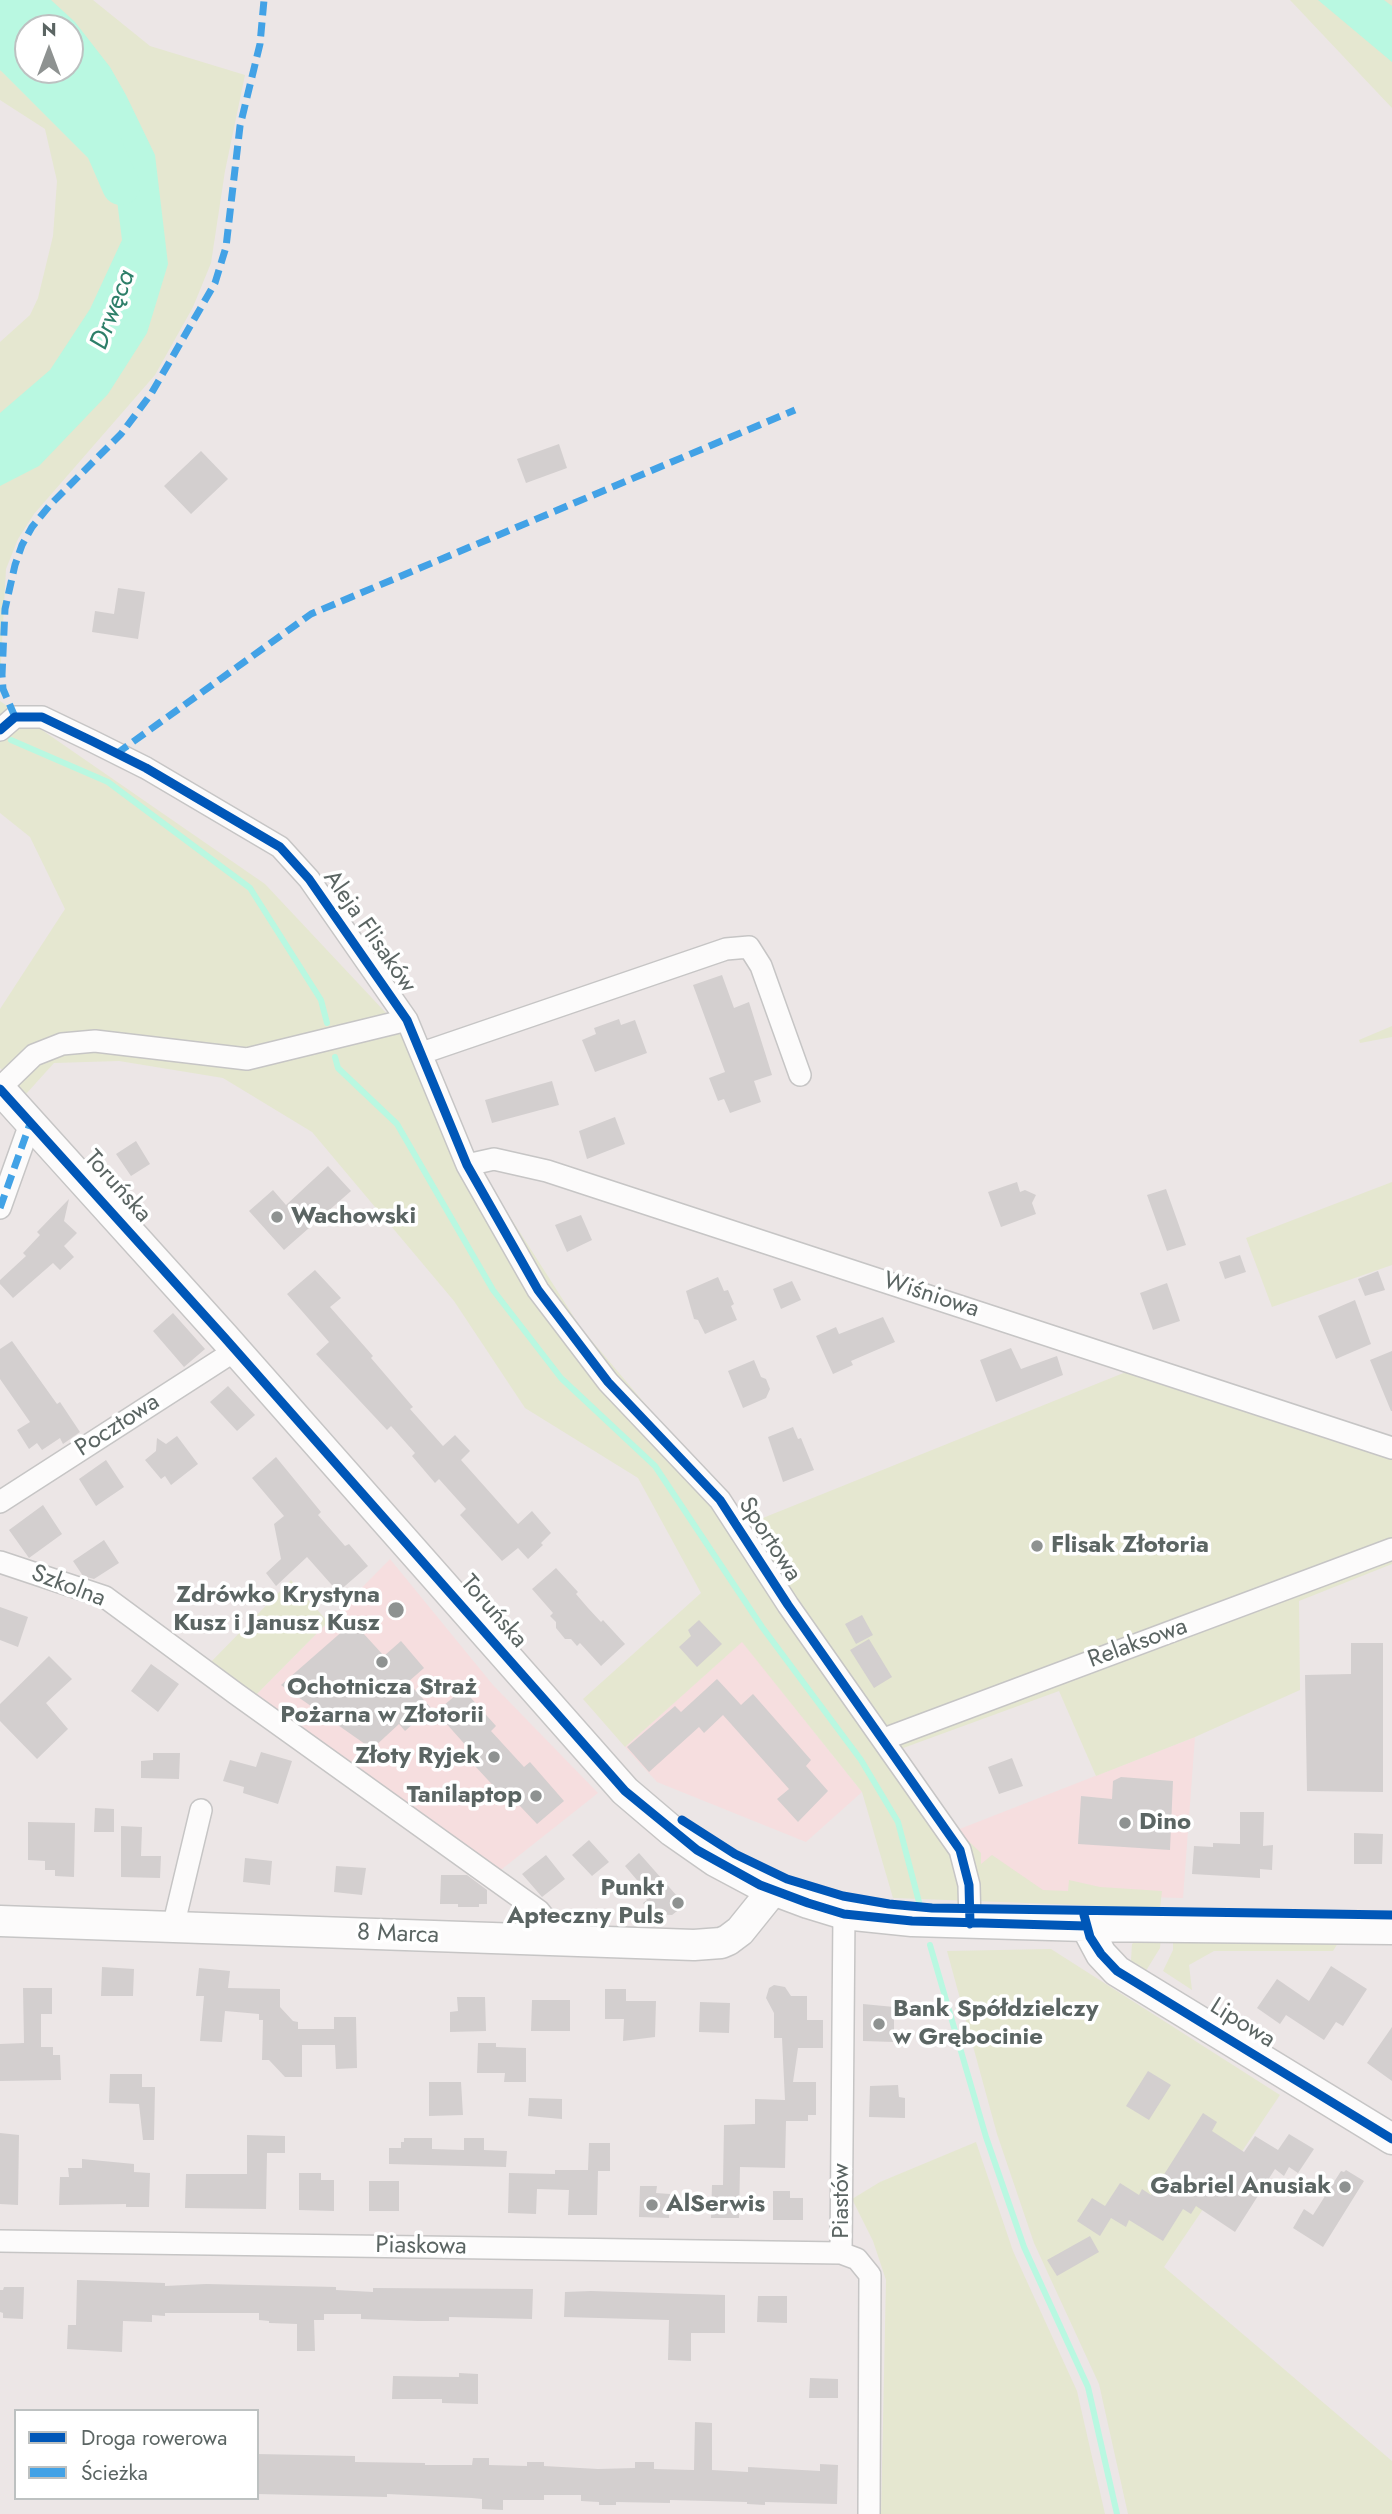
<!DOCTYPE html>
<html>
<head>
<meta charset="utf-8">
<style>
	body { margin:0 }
	#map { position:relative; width:1392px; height:2514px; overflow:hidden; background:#ece6e6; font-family:Jost,sans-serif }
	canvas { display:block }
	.legend { position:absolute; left:14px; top:2409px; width:245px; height:91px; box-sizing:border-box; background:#fff; border:2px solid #bdc1c1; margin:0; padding:9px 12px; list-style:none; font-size:21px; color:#5b6563 }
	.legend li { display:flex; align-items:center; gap:14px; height:35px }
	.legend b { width:35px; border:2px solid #bdc1c1 }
	.north { position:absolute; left:14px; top:14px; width:70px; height:70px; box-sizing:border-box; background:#fff; border:2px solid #bdc1c1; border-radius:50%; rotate:0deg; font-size:19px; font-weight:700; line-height:28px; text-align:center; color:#5b6563 }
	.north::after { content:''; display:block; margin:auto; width:24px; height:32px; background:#8e9291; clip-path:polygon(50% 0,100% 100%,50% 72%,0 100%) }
</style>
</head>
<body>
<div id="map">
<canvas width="1392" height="2514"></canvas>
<ul class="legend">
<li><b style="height:9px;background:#0057b8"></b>Droga rowerowa</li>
<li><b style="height:9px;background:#42a2e6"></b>Ścieżka</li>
</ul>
<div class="north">N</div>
</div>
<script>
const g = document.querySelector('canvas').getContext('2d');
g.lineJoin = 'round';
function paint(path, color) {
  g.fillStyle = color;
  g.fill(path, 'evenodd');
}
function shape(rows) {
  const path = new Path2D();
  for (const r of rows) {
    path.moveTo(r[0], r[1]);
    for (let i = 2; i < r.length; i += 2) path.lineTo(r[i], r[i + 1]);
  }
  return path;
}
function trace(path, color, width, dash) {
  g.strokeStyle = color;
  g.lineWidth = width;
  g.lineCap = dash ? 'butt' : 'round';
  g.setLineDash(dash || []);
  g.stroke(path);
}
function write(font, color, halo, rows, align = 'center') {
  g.font = font + ' Jost,sans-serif';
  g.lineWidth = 7;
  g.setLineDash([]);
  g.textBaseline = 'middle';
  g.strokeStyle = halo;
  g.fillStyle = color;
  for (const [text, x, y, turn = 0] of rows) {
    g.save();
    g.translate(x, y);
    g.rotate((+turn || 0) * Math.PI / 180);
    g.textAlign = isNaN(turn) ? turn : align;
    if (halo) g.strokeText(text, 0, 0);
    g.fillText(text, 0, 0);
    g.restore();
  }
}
paint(shape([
	[390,1559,493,1685,598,1793,497,1873,254,1697],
	[742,1641,862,1792,806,1842,657,1782,625,1747],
	[1195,1737,1183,1898,981,1893,980,1853,957,1830]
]), '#f6dedf');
paint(shape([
	[0,0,93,0,150,46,245,75,225,171,211,263,193,307,155,375,34,514,18,539,6,569,0,681,0,342,30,315,38,298,53,236,57,181,45,129,0,100],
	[28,28,70,28,70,70,28,70],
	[1290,0,1392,0,1392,108],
	[0,701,265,884,402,1030,482,1173,581,1328,685,1451,728,1532,1131,1370,1392,1458,1392,1564,1299,1601,1300,1690,1195,1737,1096,1776,1059,1691,895,1751,959,1832,981,1853,981,1864,992,1855,1043,1890,1068,1891,1069,1880,1100,1887,1162,1891,1160,1908,893,1898,862,1792,742,1642,625,1747,583,1699,701,1593,638,1478,525,1408,454,1301,312,1132,223,1078,119,1061,54,1063,26,1094,0,1068,0,1009,65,909,30,837,0,813],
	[1392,1026,1392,1037,1360,1043,1359,1040],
	[1392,1182,1392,1265,1272,1307,1246,1238],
	[291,1580,328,1622,254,1697,209,1664],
	[1140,1937,1161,1937,1160,1948,1144,1974,1134,1966,1131,1960,1132,1944],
	[1173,1937,1340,1940,1333,1951,1214,1951,1189,1965,1192,1990,1163,1971,1173,1950],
	[1051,1949,1280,2095,1164,2267,1392,2461,1392,2514,1128,2514,1099,2384,1034,2243,997,2134,947,1951],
	[976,2142,1013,2251,1077,2391,1105,2514,881,2514,886,2280,873,2241,852,2199,880,2182]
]), '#e5e7d0');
paint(shape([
	[0,0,51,0,75,22,110,67,126,95,155,155,168,264,147,333,108,394,39,466,0,486,0,413,50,370,90,309,122,240,113,168,76,104,35,70,70,70,70,28,28,28,28,64,0,41],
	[1318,0,1384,0,1392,6,1392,62]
]), '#b9f8e1');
trace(shape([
	[11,740,108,782,250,888,321,1000,327,1023],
	[335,1057,338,1068,397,1124,493,1290,561,1378,655,1466,762,1627,861,1760,898,1822,919,1902],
	[930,1945,986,2137,1024,2247,1088,2387,1117,2514]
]), '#b9f8e1', 6);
trace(shape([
	[0,48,13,56,104,147,121,186]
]), '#b9f8e1', 38);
paint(shape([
	[559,444,567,468,526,483,517,459],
	[201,451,228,479,191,514,164,486],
	[118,588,145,592,138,639,92,632,95,611,114,614],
	[722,975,734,1008,749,1002,772,1075,754,1081,761,1102,730,1113,724,1099,718,1101,709,1078,725,1072,693,985],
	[619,1019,621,1025,635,1020,647,1053,595,1072,582,1040,596,1034,594,1028],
	[552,1081,559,1105,492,1123,485,1100],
	[615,1117,625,1144,587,1159,579,1131],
	[136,1141,150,1164,131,1176,116,1154],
	[328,1166,351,1191,284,1250,249,1211,273,1190,286,1205],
	[1017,1182,1020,1192,1025,1190,1036,1195,1032,1203,1036,1214,1001,1227,988,1192],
	[1166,1189,1186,1245,1167,1251,1147,1195],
	[69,1199,64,1221,77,1233,64,1246,74,1257,60,1270,53,1263,13,1298,0,1284,0,1280,26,1256,23,1253,40,1235,37,1232],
	[581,1215,592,1240,567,1252,555,1225],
	[1240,1255,1246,1272,1225,1279,1219,1262],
	[315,1270,341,1298,330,1307,373,1356,371,1358,413,1407,410,1409,443,1446,455,1435,470,1451,461,1460,518,1524,532,1511,551,1533,541,1543,543,1545,528,1559,518,1548,502,1561,460,1515,466,1509,439,1479,435,1483,412,1456,415,1453,391,1426,387,1430,316,1354,329,1342,287,1294],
	[1378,1271,1385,1290,1365,1296,1358,1279],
	[718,1277,724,1291,728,1290,734,1304,731,1306,737,1320,705,1334,698,1320,694,1319,686,1291],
	[792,1281,801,1300,781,1309,773,1289],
	[1167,1283,1180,1321,1153,1330,1140,1293],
	[1355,1300,1371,1344,1336,1359,1318,1316],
	[173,1313,205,1349,184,1367,153,1331],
	[883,1317,895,1342,851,1361,853,1365,833,1374,816,1336,836,1327,839,1334],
	[12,1341,57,1404,60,1402,80,1432,63,1444,60,1438,42,1450,37,1443,29,1449,17,1430,30,1422,0,1379,0,1349],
	[1011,1348,1021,1369,1057,1356,1063,1375,996,1402,980,1360],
	[1392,1351,1392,1411,1391,1411,1370,1360],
	[754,1360,761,1377,766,1379,770,1389,766,1398,743,1408,728,1371],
	[228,1386,255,1415,237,1431,210,1402],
	[793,1427,798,1439,801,1438,814,1470,783,1482,768,1437],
	[177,1436,198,1464,171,1485,165,1476,161,1479,145,1460,156,1451,157,1438,166,1444],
	[276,1457,321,1512,318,1515,345,1546,349,1544,368,1566,338,1592,307,1557,276,1586,266,1573,281,1559,274,1524,284,1516,252,1478],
	[106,1460,124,1487,96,1506,79,1479],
	[43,1505,62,1534,29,1558,9,1530],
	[104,1540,119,1563,94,1579,83,1576,73,1561],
	[556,1568,578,1592,576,1594,588,1608,601,1622,603,1620,625,1644,601,1666,580,1643,577,1646,571,1639,565,1639,556,1628,556,1622,550,1616,553,1613,532,1589],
	[0,1607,28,1617,18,1647,0,1640],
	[862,1615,873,1635,856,1644,845,1624],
	[699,1620,722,1644,697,1667,679,1647,691,1636,688,1630],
	[353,1622,384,1656,401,1641,424,1668,408,1682,431,1708,405,1731,399,1724,372,1749,281,1685],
	[869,1639,892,1677,874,1688,850,1650],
	[1351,1643,1383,1643,1383,1792,1307,1791,1305,1675,1351,1674],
	[49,1656,72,1679,46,1703,68,1729,37,1759,0,1721,0,1704],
	[151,1664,179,1684,158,1712,131,1691],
	[717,1679,741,1705,753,1694,811,1760,806,1766,828,1791,798,1822,777,1799,789,1789,723,1715,704,1733,699,1727,649,1772,627,1747,675,1706,681,1712],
	[463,1689,496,1726,491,1731,524,1767,530,1762,564,1801,537,1824,503,1788,499,1792,464,1754,469,1749,436,1712],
	[261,1752,292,1761,278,1804,243,1793,244,1787,223,1781,230,1760,256,1767],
	[153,1753,180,1753,179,1779,141,1778,141,1761,153,1760],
	[1012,1758,1023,1786,999,1794,988,1767],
	[1121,1777,1173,1781,1170,1850,1078,1844,1081,1796,1112,1799,1113,1781],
	[95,1808,114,1809,114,1832,94,1832],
	[1240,1812,1264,1812,1263,1846,1273,1845,1272,1870,1260,1869,1260,1878,1192,1874,1194,1846,1213,1847,1213,1843,1240,1844],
	[28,1822,75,1823,74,1877,55,1876,55,1870,45,1870,45,1861,28,1860],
	[121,1826,142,1827,141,1856,161,1856,160,1878,121,1877],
	[1354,1833,1383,1834,1382,1864,1354,1864],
	[589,1840,609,1862,592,1876,572,1855],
	[639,1853,685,1905,672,1915,652,1914,643,1903,647,1900,639,1890,642,1886,625,1866],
	[546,1855,565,1879,542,1897,522,1874],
	[245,1858,272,1861,270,1885,243,1882],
	[336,1866,366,1868,362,1895,334,1892],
	[441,1875,467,1875,487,1890,487,1904,479,1904,479,1907,458,1907,458,1904,440,1904],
	[1331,1966,1367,1989,1343,2026,1336,2022,1324,2040,1286,2015,1280,2024,1257,2008,1277,1979,1309,2001],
	[102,1967,134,1969,133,1996,101,1996],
	[199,1968,230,1971,228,1988,280,1989,280,2007,293,2021,298,2022,298,2029,334,2029,334,2017,356,2017,357,2068,336,2069,335,2045,302,2045,302,2077,285,2077,269,2060,262,2060,263,2020,259,2020,259,2014,225,2011,222,2042,200,2041,204,1996,196,1996],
	[774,1985,785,1987,791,1996,807,1996,807,2020,823,2020,823,2048,798,2048,793,2082,816,2082,816,2115,808,2115,808,2121,786,2121,785,2168,740,2167,739,2218,711,2218,712,2185,723,2185,724,2125,755,2124,755,2099,785,2100,782,2038,774,2038,774,2013,766,1998,769,1988],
	[23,1988,52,1988,52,2014,41,2014,41,2047,53,2047,53,2055,60,2055,61,2080,0,2081,0,2044,24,2043],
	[605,1989,626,1989,626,2001,656,2001,655,2037,623,2041,624,2019,605,2019],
	[457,1997,485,1997,486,2031,450,2032,450,2012,458,2011],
	[532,2000,570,2000,570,2031,531,2031],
	[700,2002,730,2003,729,2033,699,2032],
	[863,2004,894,2007,894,2042,863,2041],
	[1392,2027,1392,2081,1367,2063],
	[478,2043,496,2043,496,2047,526,2048,526,2082,504,2082,505,2073,477,2073],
	[1148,2071,1171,2085,1149,2120,1126,2106],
	[110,2074,142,2074,142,2087,155,2087,154,2140,143,2140,139,2104,109,2103],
	[429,2082,461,2082,463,2115,429,2116],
	[898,2085,899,2097,905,2098,905,2118,869,2117,870,2086],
	[529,2098,562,2099,562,2119,528,2116],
	[1203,2113,1217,2122,1212,2131,1244,2152,1255,2136,1278,2150,1289,2134,1314,2149,1298,2173,1289,2167,1284,2176,1275,2169,1235,2232,1196,2206,1191,2214,1183,2209,1163,2241,1129,2220,1126,2227,1111,2218,1100,2236,1077,2221,1092,2198,1105,2206,1120,2183,1139,2195,1142,2189,1151,2195],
	[0,2133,19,2135,18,2205,0,2204],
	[247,2135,285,2136,285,2153,267,2153,266,2209,185,2208,186,2174,247,2174],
	[404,2138,432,2138,432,2149,464,2150,464,2138,484,2138,484,2150,507,2151,506,2167,389,2164,389,2148,401,2148,401,2142,404,2142],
	[589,2143,610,2143,610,2171,598,2171,597,2215,568,2215,569,2190,537,2189,536,2214,508,2213,509,2173,555,2174,555,2170,588,2170],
	[82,2159,134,2164,134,2172,150,2173,149,2207,126,2207,126,2204,59,2205,60,2177,69,2177,68,2168,82,2168],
	[1346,2170,1364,2181,1323,2247,1293,2228,1304,2209,1313,2215,1341,2171,1344,2172],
	[299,2173,321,2173,321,2180,334,2180,334,2211,299,2210],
	[369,2181,399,2181,399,2211,369,2211],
	[640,2186,657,2186,656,2193,670,2194,669,2218,639,2217],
	[773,2191,790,2191,790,2198,803,2198,803,2220,773,2220],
	[1090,2236,1099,2252,1057,2276,1047,2260],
	[77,2280,165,2283,165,2286,206,2284,336,2287,336,2290,373,2292,373,2288,533,2289,532,2319,449,2317,449,2321,418,2321,361,2319,361,2314,324,2314,324,2320,314,2320,315,2351,297,2351,297,2324,269,2323,269,2321,259,2320,259,2313,165,2313,165,2316,152,2315,152,2322,123,2321,122,2352,67,2349,68,2325,76,2325],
	[4,2287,24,2287,23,2319,3,2318,3,2313,0,2312,0,2290,3,2290],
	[591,2291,725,2295,725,2333,691,2333,691,2361,668,2360,669,2320,564,2317,565,2292],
	[758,2296,787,2296,787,2323,757,2322],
	[459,2373,478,2374,478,2404,442,2403,442,2399,392,2399,393,2376,459,2377],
	[810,2378,838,2379,838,2398,809,2398],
	[695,2422,712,2423,712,2470,748,2472,748,2467,820,2471,820,2464,838,2465,837,2504,765,2502,765,2505,747,2504,747,2502,670,2500,670,2503,616,2502,616,2505,599,2505,599,2502,581,2501,581,2495,544,2495,544,2500,503,2500,503,2510,482,2509,482,2499,472,2498,387,2494,387,2497,257,2494,257,2454,355,2456,355,2462,425,2463,425,2465,472,2465,473,2458,489,2458,489,2465,527,2466,527,2462,544,2462,544,2466,598,2469,635,2468,635,2462,654,2462,654,2469,694,2470]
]), '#d3cfcf');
const street = shape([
	[0,730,15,717,42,717,92,741,146,768,280,847,309,879,407,1020,467,1165,538,1290,608,1382,720,1500,788,1605,960,1850,969,1885,970,1924],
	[422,1053,726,949,749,947,761,966,800,1075],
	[0,1088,34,1055,62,1044,95,1041,247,1059,407,1020],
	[467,1165,494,1159,547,1171,1392,1448],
	[0,1208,31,1121],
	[0,1502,236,1350],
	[0,1562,105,1597,235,1693,539,1911,563,1941],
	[884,1739,1392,1549],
	[844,1914,841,2253,857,2259,870,2275,869,2514],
	[173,1927,201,1810],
	[0,2241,841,2253]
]);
const secondary = shape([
	[0,1089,224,1337,625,1791,672,1831,715,1861,760,1885,808,1903,844,1914,912,1921,1086,1926,1392,1929],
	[0,1921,694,1945,721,1943,728,1940,740,1931,773,1890],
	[1086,1926,1101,1954,1117,1971,1392,2139]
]);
trace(street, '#c6c5c5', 24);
trace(secondary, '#c6c5c5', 33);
trace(street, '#fcfbfb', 21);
trace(secondary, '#fcfbfb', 30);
trace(shape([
	[15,717,3,689,2,675,5,609,15,565,22,545,32,527,50,505,121,434,151,394,215,283,226,247,240,126,260,44,264,0],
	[116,754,311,614,795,410],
	[0,1208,31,1121]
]), '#42a2e6', 7, [14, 7]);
trace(shape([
	[0,730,15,717,42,717,92,741,146,768,280,847,309,879,407,1020,467,1165,538,1290,608,1382,720,1500,788,1605,960,1850,969,1885,970,1924],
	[0,1089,224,1337,625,1791,697,1850,760,1885,808,1903,844,1914,912,1921,1086,1926],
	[682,1820,735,1854,787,1879,843,1896,889,1904,932,1908,1392,1915],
	[1084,1915,1090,1937,1101,1954,1117,1971,1392,2139]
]), '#0057b8', 9);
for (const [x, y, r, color] of [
	[277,1217,7,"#8e9291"],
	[1037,1546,7,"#8e9291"],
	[396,1610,9,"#8e9291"],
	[382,1662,7,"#8e9291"],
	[494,1757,7,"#8e9291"],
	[536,1796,7,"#8e9291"],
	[1125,1823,7,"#8e9291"],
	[678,1903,7,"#8e9291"],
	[879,2024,7,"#8e9291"],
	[1345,2187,7,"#8e9291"],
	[652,2205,7,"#8e9291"]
]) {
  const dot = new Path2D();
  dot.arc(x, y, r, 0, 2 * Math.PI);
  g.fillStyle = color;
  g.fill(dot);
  trace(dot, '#fff', 2.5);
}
write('24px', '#5b6563', '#fff', [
	["Aleja Flisaków",369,932,55],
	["Toruńska",117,1187,48],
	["Wiśniowa",931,1296,18],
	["Pocztowa",118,1426,-33],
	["Sportowa",769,1540,57],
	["Szkolna",68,1587,21],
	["Toruńska",493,1612,49],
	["Relaksowa",1138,1644,-20],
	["8 Marca",398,1935,2],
	["Lipowa",1242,2024,32],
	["Piastów",842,2201,-90],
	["Piaskowa",421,2247,1]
]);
write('bold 24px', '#5b6563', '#fff', [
	["Wachowski",291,1217],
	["Flisak Złotoria",1051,1546],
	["Zdrówko Krystyna",380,1596,"right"],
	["Kusz i Janusz Kusz",380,1624,"right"],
	["Ochotnicza Straż",382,1688,"center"],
	["Pożarna w Złotorii",382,1716,"center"],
	["Złoty Ryjek",480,1757,"right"],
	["Tanilaptop",522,1796,"right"],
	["Dino",1139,1823],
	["Punkt",664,1889,"right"],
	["Apteczny Puls",664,1917,"right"],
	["Bank Spółdzielczy",893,2010],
	["w Grębocinie",893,2038],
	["Gabriel Anusiak",1331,2187,"right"],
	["AlSerwis",666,2205]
], 'left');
write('italic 26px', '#2d7f69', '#fff', [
	["Drwęca",114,310,-69]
]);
</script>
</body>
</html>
